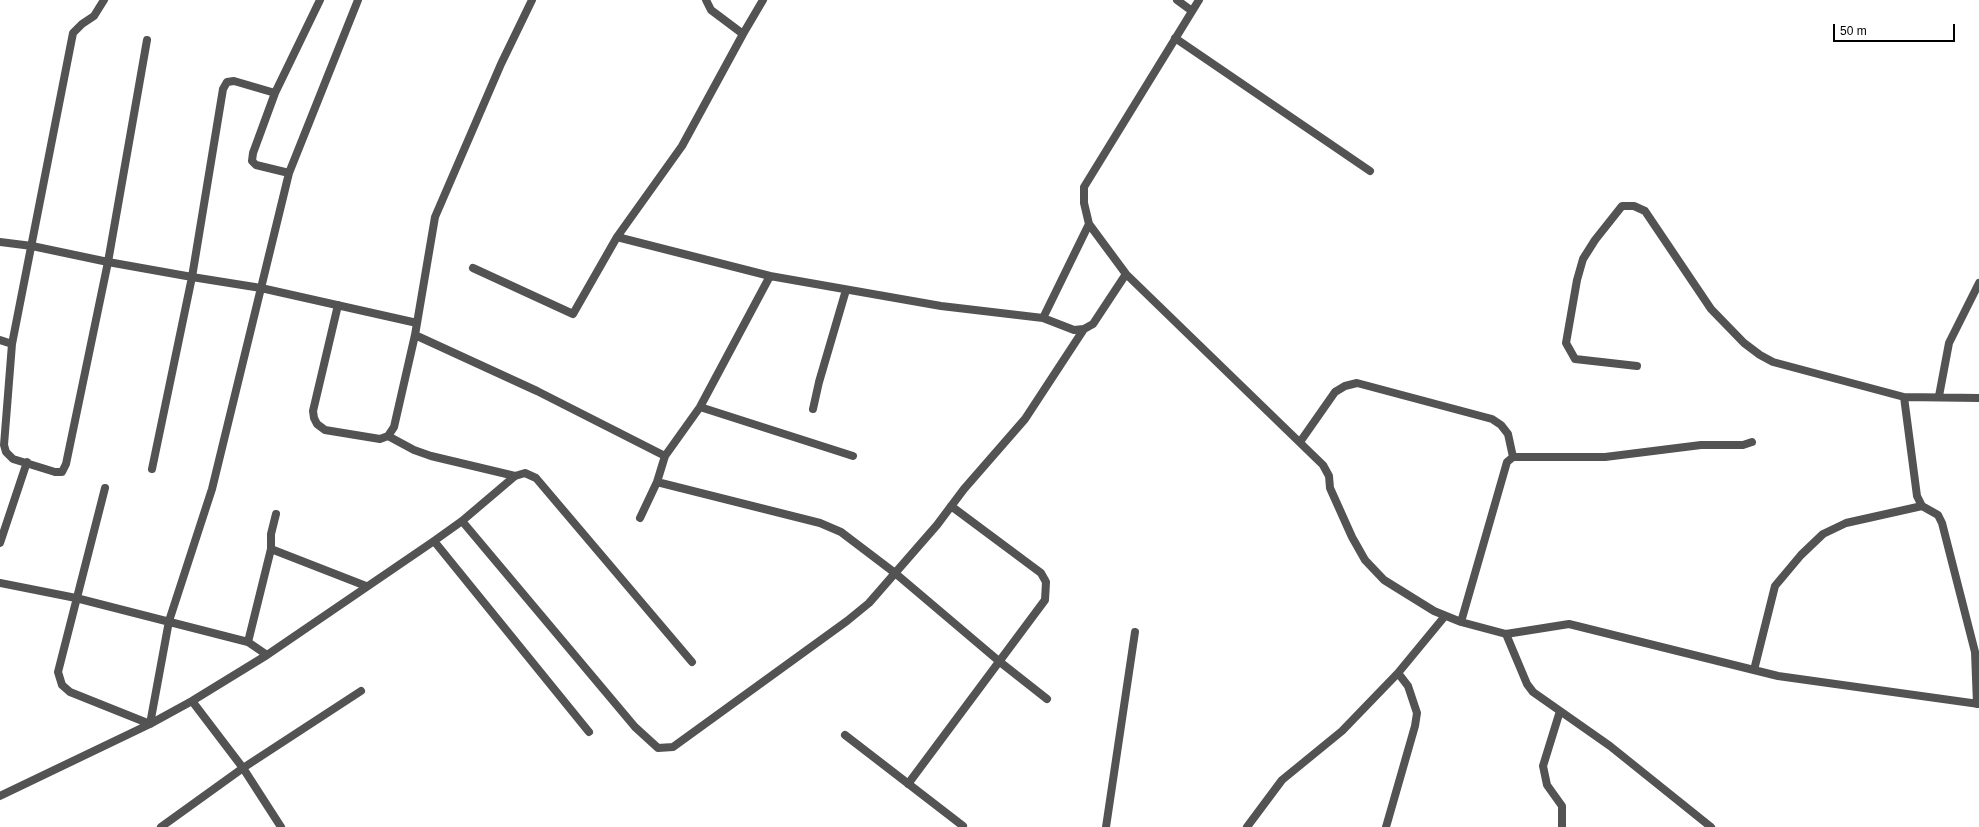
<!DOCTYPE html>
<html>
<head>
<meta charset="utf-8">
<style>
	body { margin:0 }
	#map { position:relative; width:1979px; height:827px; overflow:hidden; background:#fff; font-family:Helvetica,sans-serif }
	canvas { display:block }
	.scale { position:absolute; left:1833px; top:24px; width:122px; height:18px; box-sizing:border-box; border:2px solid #000; border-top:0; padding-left:5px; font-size:12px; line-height:14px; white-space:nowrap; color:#000; -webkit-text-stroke:3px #fff; paint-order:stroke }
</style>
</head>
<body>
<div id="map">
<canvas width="1979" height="827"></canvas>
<div class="scale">50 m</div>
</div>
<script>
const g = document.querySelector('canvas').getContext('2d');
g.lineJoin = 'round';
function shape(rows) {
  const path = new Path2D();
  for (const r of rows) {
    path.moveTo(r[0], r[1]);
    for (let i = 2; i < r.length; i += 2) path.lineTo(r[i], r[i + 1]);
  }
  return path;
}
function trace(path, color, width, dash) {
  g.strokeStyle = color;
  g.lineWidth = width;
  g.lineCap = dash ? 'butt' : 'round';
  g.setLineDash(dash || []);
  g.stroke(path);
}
trace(shape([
	[104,0,94,16,82,24,73,33,12,344,4,445,6,452,13,459,55,472,62,472,66,464,108,262,147,40],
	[320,0,275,93,253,153,252,161,256,165,289,173,358,0],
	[706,0,711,10,743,34,763,0],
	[1177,0,1192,11],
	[1199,0,1084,187,1084,203,1089,224,1126,274,1323,465,1329,476,1330,488,1352,537,1365,560,1384,580,1434,611,1461,622,1506,634,1569,624,1778,676,1979,704],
	[1175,38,1370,171],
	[289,173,261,288,417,323],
	[617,237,682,146,743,34],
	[0,242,32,246,108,262,192,277,261,288,212,489,169,621,150,724,70,692,62,685,58,672,105,488],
	[473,268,573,314,617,237,770,276],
	[338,305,313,411,314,418,317,424,325,430,380,439,388,436,394,427,415,335,435,217,501,64,532,0],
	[1043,318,1089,224],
	[415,335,537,391,665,456],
	[0,340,12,344],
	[1637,366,1575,359,1566,343,1577,280,1583,259,1595,240,1622,206,1634,206,1645,211,1711,309,1744,343,1760,355,1773,362,1904,397],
	[1939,396,1949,343,1979,283],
	[700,407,853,456],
	[813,409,819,382,846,290],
	[388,436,414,450,431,456,515,476],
	[1300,442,1335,392,1345,386,1357,383,1492,419,1501,425,1508,434,1513,457],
	[152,469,192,277,223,89,227,82,234,81,275,93],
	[657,482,820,523,841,532,895,573,1000,662,1047,699],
	[640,518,657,482,665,456,700,407,770,276,941,306,1043,318,1074,330,1084,329,1093,324,1126,274],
	[462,521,635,727,658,748,673,747,847,621,869,603,937,525,964,489,1025,419,1084,329],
	[434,541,589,732],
	[0,543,27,462],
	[271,549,366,586],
	[0,583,76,598,248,642,267,655,434,541,462,521,515,476,525,473,536,478,692,662],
	[1461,622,1507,462,1513,457,1605,457,1701,445,1743,445,1752,442],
	[1506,634,1527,684,1533,692,1610,746,1711,827],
	[248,642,271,549,271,534,276,514],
	[1754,670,1775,586,1801,555,1823,534,1846,523,1922,506],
	[192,701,243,768,281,827],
	[1977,704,1975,652,1942,523,1938,515,1922,506,1917,496,1904,397,1979,398],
	[1560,711,1543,766,1547,785,1562,806,1562,827],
	[845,735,963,826],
	[908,784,1045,600,1046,582,1041,573,951,506],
	[0,796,150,724,192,701,267,655],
	[161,827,243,768,361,691],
	[1106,827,1135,632],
	[1247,827,1282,780,1342,731,1398,673,1445,616],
	[1386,827,1415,726,1417,713,1408,686,1398,673]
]), '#535353', 8);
</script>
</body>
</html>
